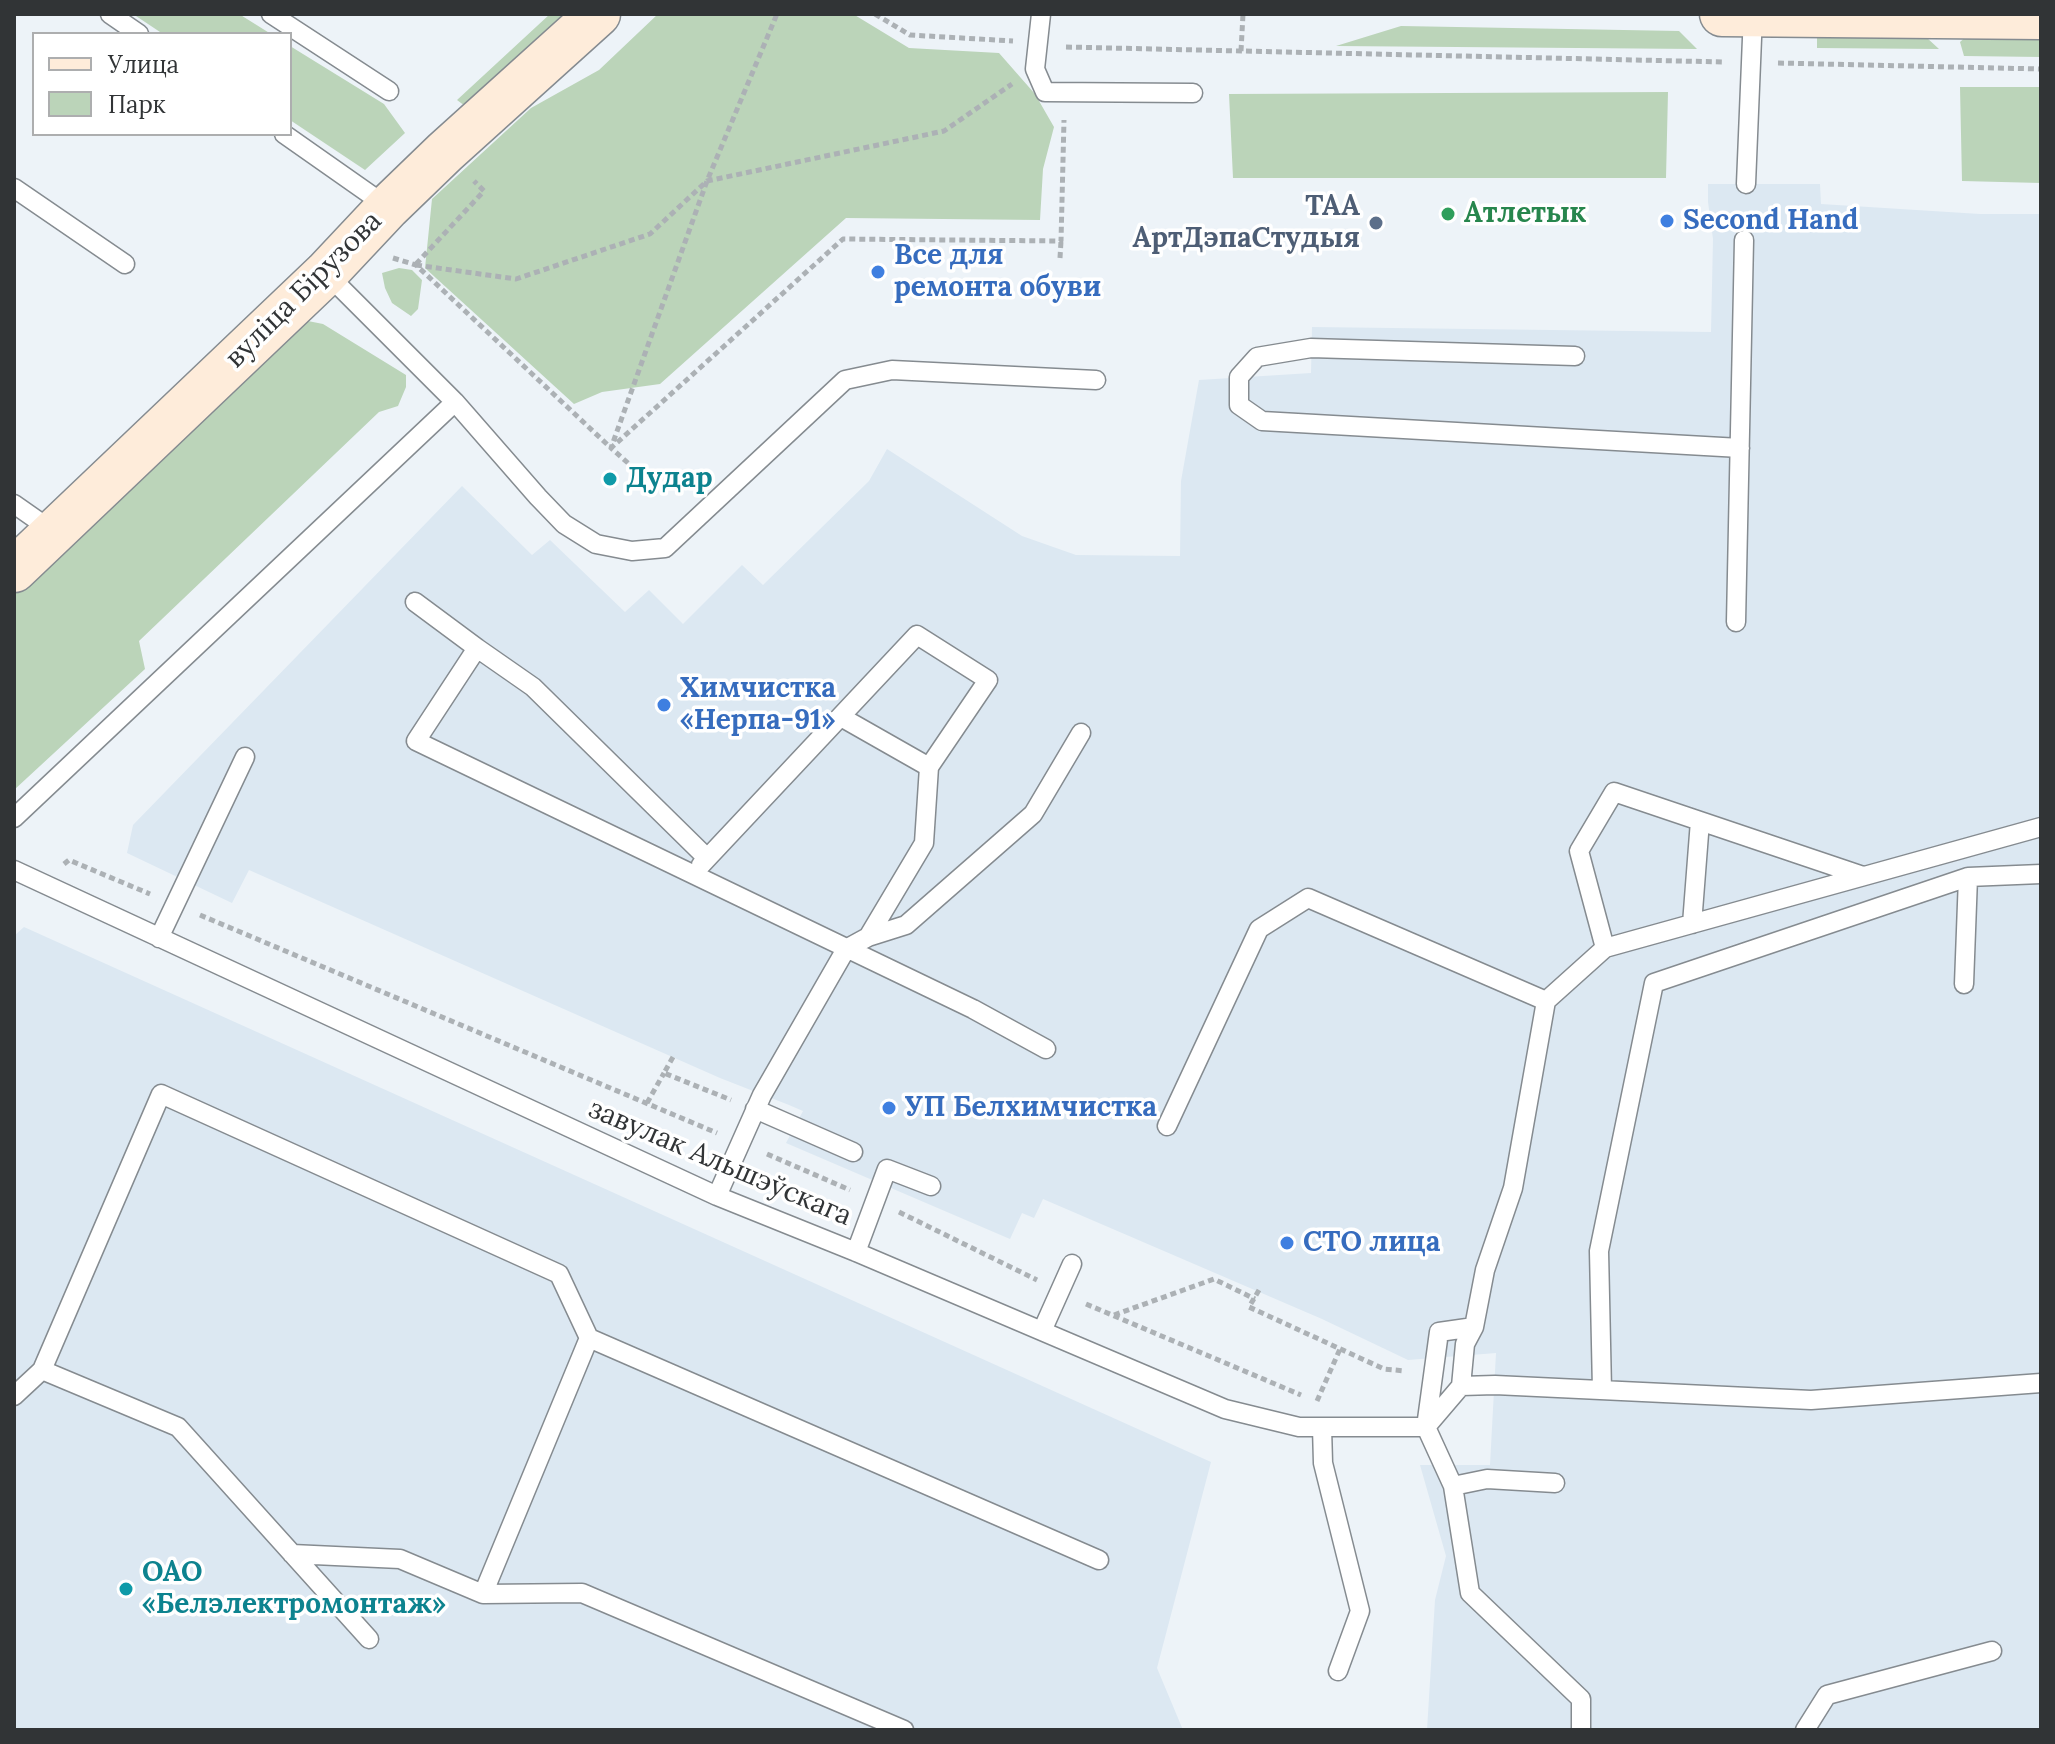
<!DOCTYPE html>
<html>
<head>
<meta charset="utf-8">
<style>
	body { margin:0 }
	#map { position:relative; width:2055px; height:1744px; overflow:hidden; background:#edf3f8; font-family:Lora,serif }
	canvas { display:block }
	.frame { position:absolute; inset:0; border:16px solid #313436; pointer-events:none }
	.legend { position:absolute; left:32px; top:32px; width:260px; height:104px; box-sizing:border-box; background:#fff; border:2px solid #adaeaf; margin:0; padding:10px 14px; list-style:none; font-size:24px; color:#313436 }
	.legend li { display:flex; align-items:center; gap:16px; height:40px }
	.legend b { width:40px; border:2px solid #adaeaf }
</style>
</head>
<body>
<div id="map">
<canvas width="2055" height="1744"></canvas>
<div class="frame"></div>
<ul class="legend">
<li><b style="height:10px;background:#feecda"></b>Улица</li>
<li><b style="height:22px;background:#bbd4b9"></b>Парк</li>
</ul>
</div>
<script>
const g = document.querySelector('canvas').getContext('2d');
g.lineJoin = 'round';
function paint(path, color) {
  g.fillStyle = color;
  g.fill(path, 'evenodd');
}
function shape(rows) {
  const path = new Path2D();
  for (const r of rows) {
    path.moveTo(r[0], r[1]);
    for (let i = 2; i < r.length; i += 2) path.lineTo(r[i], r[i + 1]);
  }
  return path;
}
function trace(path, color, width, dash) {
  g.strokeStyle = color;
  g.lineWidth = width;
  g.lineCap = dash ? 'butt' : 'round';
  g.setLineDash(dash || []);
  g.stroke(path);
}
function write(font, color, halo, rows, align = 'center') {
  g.font = font + ' Lora,serif';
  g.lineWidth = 7;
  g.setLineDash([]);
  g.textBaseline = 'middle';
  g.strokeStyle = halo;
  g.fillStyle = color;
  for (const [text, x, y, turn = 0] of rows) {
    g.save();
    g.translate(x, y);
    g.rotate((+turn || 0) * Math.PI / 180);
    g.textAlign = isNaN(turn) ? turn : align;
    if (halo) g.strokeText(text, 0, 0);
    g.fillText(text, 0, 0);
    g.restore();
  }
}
paint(shape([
	[1708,184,1820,184,1821,204,1980,214,2041,214,2041,1730,1427,1730,1435,1600,1446,1556,1420,1465,1490,1465,1496,1353,1408,1360,1322,1319,1043,1199,1034,1218,1022,1213,1010,1239,786,1143,803,1111,789,1105,720,1078,249,870,232,903,127,853,133,825,462,486,532,555,550,540,625,612,649,590,683,624,742,565,763,585,869,481,887,449,1022,536,1076,555,1180,556,1181,481,1199,380,1311,373,1312,327,1711,332,1713,239,1708,202],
	[24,927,1211,1462,1157,1668,1183,1730,14,1730,14,936]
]), '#dce8f2');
paint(shape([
	[133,14,239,14,271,34,163,34],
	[550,14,564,14,465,106,457,100],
	[658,14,853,14,909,48,999,53,1035,94,1054,127,1043,169,1040,220,846,218,660,384,602,392,574,404,425,268,432,199,531,108,599,70],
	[1401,26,1679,31,1697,49,1336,46],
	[1817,34,1926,37,1939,49,1817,48],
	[1968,35,2041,35,2041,57,1964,56,1960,42],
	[290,46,384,104,405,133,365,170,290,120],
	[1960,87,2041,87,2041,183,1962,181],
	[1668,92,1666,178,1233,178,1229,94],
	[399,268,412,270,422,280,418,309,411,316,392,303,385,288,382,273],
	[308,321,323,324,406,375,406,387,398,406,379,412,139,641,145,669,14,790,14,593,293,324]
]), '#bbd4b9');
const lane = shape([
	[110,14,139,34],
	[271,14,389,91],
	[1041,14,1035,69,1045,92,1193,93],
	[284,134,388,207],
	[1746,184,1753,14],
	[14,188,125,264],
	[326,273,455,402,538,497,564,524,596,544,632,551,665,548,845,380,892,370,1096,380],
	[1575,356,1311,348,1257,357,1239,377,1239,405,1262,421,1740,448],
	[14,504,54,532],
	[415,602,477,648],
	[1736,622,1744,240],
	[14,818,455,402],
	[707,858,533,687,477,648,416,741,973,1009,1046,1049],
	[701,865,917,635,988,680,929,767,841,717],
	[14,870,717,1196,856,1252,1225,1409,1299,1427,1426,1427],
	[1692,924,1700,821],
	[868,937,924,843,929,767],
	[159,938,245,757],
	[1605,948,1579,851,1614,792,1863,876],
	[1964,984,1968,877],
	[755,1109,853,1152],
	[1167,1126,1259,929,1308,898,1546,1001],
	[717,1196,762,1095,846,949,868,937,906,925,1033,814,1081,733],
	[856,1252,887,1169,931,1186],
	[1474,1327,1439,1332,1426,1427,1453,1486,1470,1593,1581,1699,1581,1730],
	[1042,1331,1072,1264],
	[42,1370,161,1094,559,1274,589,1338,1099,1560],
	[1461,1386,1495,1385,1811,1400,2041,1383],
	[1602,1390,1599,1251,1654,983,1968,877,2041,874],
	[14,1396,42,1370,178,1427,369,1639],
	[1322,1427,1323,1463,1360,1611,1338,1671],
	[1426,1427,1461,1386,1465,1344,1474,1327,1485,1270,1513,1188,1546,1001,1605,948,2041,827],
	[1453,1486,1487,1479,1555,1483],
	[292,1554,400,1559,483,1594,582,1593,904,1730],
	[483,1594,589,1338],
	[1805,1730,1827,1695,1992,1651]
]);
const secondary = shape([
	[1722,14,2041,17],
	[14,570,326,273,388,207,445,152,598,14]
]);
trace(lane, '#858b90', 21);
trace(secondary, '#858b90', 47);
trace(shape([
	[875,14,910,35,1013,41],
	[1066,47,1724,62],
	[1241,51,1243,14],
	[1778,63,2041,69],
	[393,258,416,265,611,448,843,239,1061,241,1064,120],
	[1060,258,1061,241],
	[416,264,484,191,474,181],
	[416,265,516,279,650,234,707,181,944,131,1012,84],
	[628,463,611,448,707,181,777,14],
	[64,864,69,860,150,894],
	[200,915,717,1133],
	[673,1057,664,1073,731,1100],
	[647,1103,664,1073],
	[767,1154,850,1190],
	[899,1212,1037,1280],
	[1259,1290,1249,1307,1384,1369,1405,1371],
	[1086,1304,1301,1395],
	[1114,1315,1214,1279,1255,1299],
	[1317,1401,1340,1349]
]), '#acb1b5', 5, [6, 4]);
trace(lane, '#fff', 18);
trace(secondary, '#feecda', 44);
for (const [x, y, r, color] of [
	[1448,214,8,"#2e9e5b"],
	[1667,221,8,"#3f7fe0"],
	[1376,223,8,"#5c6f8a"],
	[878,272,8,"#3f7fe0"],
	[610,479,8,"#0f9aa8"],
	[664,705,8,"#3f7fe0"],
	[889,1108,8,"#3f7fe0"],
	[1287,1243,8,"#3f7fe0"],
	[126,1589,8,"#0f9aa8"]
]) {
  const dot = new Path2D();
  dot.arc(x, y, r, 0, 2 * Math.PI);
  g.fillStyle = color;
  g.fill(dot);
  trace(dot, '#fff', 3);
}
write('bold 28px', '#4e5e75', '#fff', [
	["ТАА",1360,207],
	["АртДэпаСтудыя",1360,239]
], 'right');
write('bold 28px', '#27864d', '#fff', [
	["Атлетык",1464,214]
], 'left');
write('bold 28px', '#366cbe', '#fff', [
	["Second Hand",1683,221],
	["Все для",894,256],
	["ремонта обуви",894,288],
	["Химчистка",680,689],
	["«Нерпа-91»",680,721],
	["УП Белхимчистка",905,1108],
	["СТО лица",1303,1243]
], 'left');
write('28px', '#313436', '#fff', [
	["вуліца Бірузова",304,290,-45],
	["завулак Альшэўскага",720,1163,23]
]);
write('bold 28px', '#0d838f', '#fff', [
	["Дудар",626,479],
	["ОАО",142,1573],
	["«Белэлектромонтаж»",142,1605]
], 'left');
</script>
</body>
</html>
